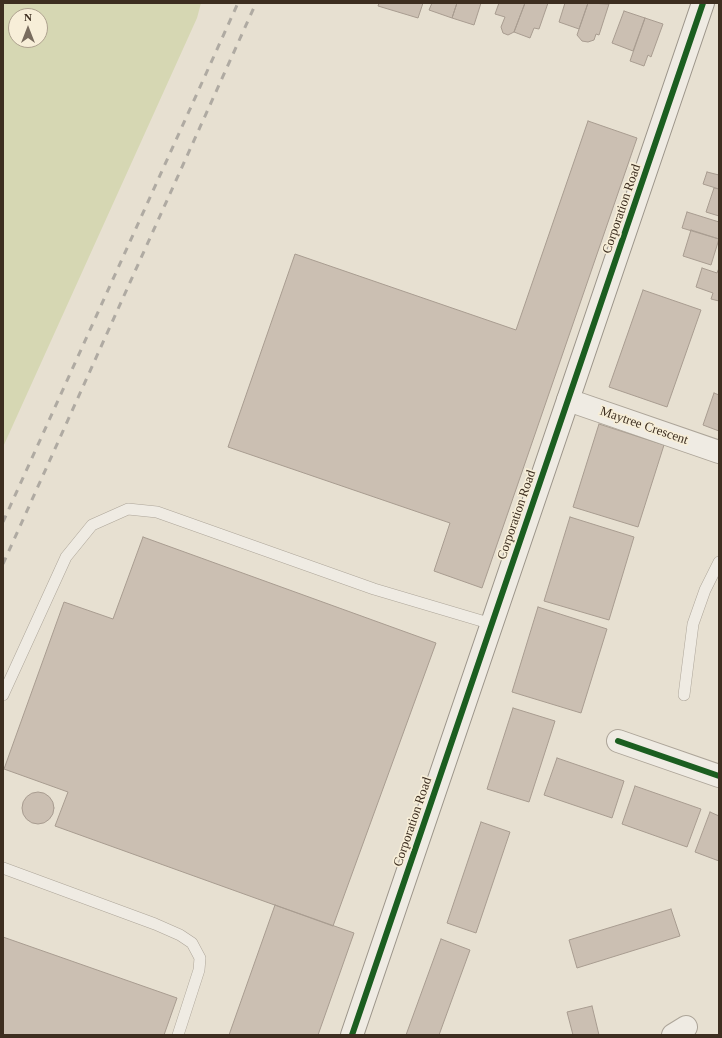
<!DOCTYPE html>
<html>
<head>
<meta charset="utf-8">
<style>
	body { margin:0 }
	#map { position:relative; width:722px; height:1038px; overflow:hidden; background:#e7e0d1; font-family:Georgia,serif }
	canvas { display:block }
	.frame { position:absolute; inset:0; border:4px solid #3d2e20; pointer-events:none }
	.north { position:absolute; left:8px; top:8px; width:40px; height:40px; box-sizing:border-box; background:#f7eed8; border:1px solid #ada18e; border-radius:50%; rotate:0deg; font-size:11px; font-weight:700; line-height:16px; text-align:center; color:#3d2e20 }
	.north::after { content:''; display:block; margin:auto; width:14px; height:18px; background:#786c5e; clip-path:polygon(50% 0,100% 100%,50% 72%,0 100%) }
</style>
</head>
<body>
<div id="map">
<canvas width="722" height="1038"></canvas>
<div class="frame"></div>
<div class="north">N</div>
</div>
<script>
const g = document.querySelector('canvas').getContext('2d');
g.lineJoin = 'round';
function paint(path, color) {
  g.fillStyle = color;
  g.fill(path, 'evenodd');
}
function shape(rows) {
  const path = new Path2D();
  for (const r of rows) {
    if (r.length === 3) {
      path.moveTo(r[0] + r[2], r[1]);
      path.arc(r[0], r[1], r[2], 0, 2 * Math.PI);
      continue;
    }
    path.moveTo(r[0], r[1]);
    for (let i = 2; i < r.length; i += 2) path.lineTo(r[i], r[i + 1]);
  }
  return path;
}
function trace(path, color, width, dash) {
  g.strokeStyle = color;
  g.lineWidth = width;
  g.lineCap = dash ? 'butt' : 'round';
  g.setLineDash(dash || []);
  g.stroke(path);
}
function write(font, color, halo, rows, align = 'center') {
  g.font = font + ' Georgia,serif';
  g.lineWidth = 3.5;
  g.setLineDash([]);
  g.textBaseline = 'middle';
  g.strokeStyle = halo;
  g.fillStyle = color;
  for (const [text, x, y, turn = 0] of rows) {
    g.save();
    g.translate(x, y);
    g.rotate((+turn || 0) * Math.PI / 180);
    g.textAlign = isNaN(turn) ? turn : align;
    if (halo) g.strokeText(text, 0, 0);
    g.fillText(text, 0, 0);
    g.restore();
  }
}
paint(shape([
	[3,3,201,3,197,18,3,447],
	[16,16,40,16,40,40,16,40]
]), '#d6d7b3');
const building = shape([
	[379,3,423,3,418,18,378,6,379,3],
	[432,3,457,3,452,18,429,10,432,3],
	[457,3,481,3,474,25,452,18,457,3],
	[499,3,525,3,514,32,508,35,503,33,501,27,505,17,495,14,499,3],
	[525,3,548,3,539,29,534,28,530,38,514,32,525,3],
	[565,3,588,3,579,29,559,22,565,3],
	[588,3,609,4,599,35,596,34,594,40,588,42,582,41,577,35,588,3],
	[624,11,645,18,633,51,612,43,624,11],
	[645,18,663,24,651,57,648,55,644,66,630,61,645,18],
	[588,121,637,138,482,588,434,571,450,523,228,447,295,254,516,330,588,121],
	[707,172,719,175,719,189,703,184,707,172],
	[714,188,719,189,719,216,706,212,714,188],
	[687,212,719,222,719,239,682,228,687,212],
	[691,230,719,239,711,265,683,256,691,230],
	[702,268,717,273,719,268,719,301,711,299,713,293,696,287,702,268],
	[643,290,701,310,667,407,609,387,643,290],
	[714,393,719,395,719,431,703,425,714,393],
	[599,424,664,445,638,527,573,507,599,424],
	[570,517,634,537,609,620,544,601,570,517],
	[143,537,436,643,333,926,55,826,68,792,4,769,64,602,113,619,143,537],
	[538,607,607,629,581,713,512,692,538,607],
	[513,708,555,721,529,802,487,789,513,708],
	[557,758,624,781,612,818,544,795,557,758],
	[635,786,701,809,687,847,622,824,635,786],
	[38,808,16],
	[710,812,719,816,719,861,695,852,710,812],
	[481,822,510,832,476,933,447,923,481,822],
	[275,905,354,933,318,1035,229,1035,275,905],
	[671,909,680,936,577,968,569,940,671,909],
	[3,937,177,998,164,1035,3,1035,3,937],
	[441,939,470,950,439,1035,406,1035,441,939],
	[592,1006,599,1035,573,1035,567,1012,592,1006]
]);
paint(building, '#cbbfb2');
trace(building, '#a89c90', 1);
const lane = shape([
	[3,695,66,557,92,525,128,509,157,512,374,589,492,624],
	[684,695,693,624,705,590,719,562],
	[3,868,155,924,180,935,192,943,200,958,199,970,178,1035]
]);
const street = shape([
	[568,400,719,452],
	[618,741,719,776],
	[673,1035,686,1027]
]);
const secondary = shape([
	[352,1035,703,3]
]);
trace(lane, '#ada599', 12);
trace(street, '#ada599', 24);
trace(secondary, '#9c958a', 24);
trace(lane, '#efebe3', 11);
trace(street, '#efebe3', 22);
trace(secondary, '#efebe3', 22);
trace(shape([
	[3,522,238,3],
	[3,564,256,3]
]), '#afaaa2', 3, [7, 7]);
trace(shape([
	[618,741,719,776],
	[352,1035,703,3]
]), '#1b5e20', 6);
write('13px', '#3d2e20', '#f7eed8', [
	["Corporation Road",622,209,-71],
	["Maytree Crescent",644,426,19],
	["Corporation Road",517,515,-71],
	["Corporation Road",413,822,-71]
]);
</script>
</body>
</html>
